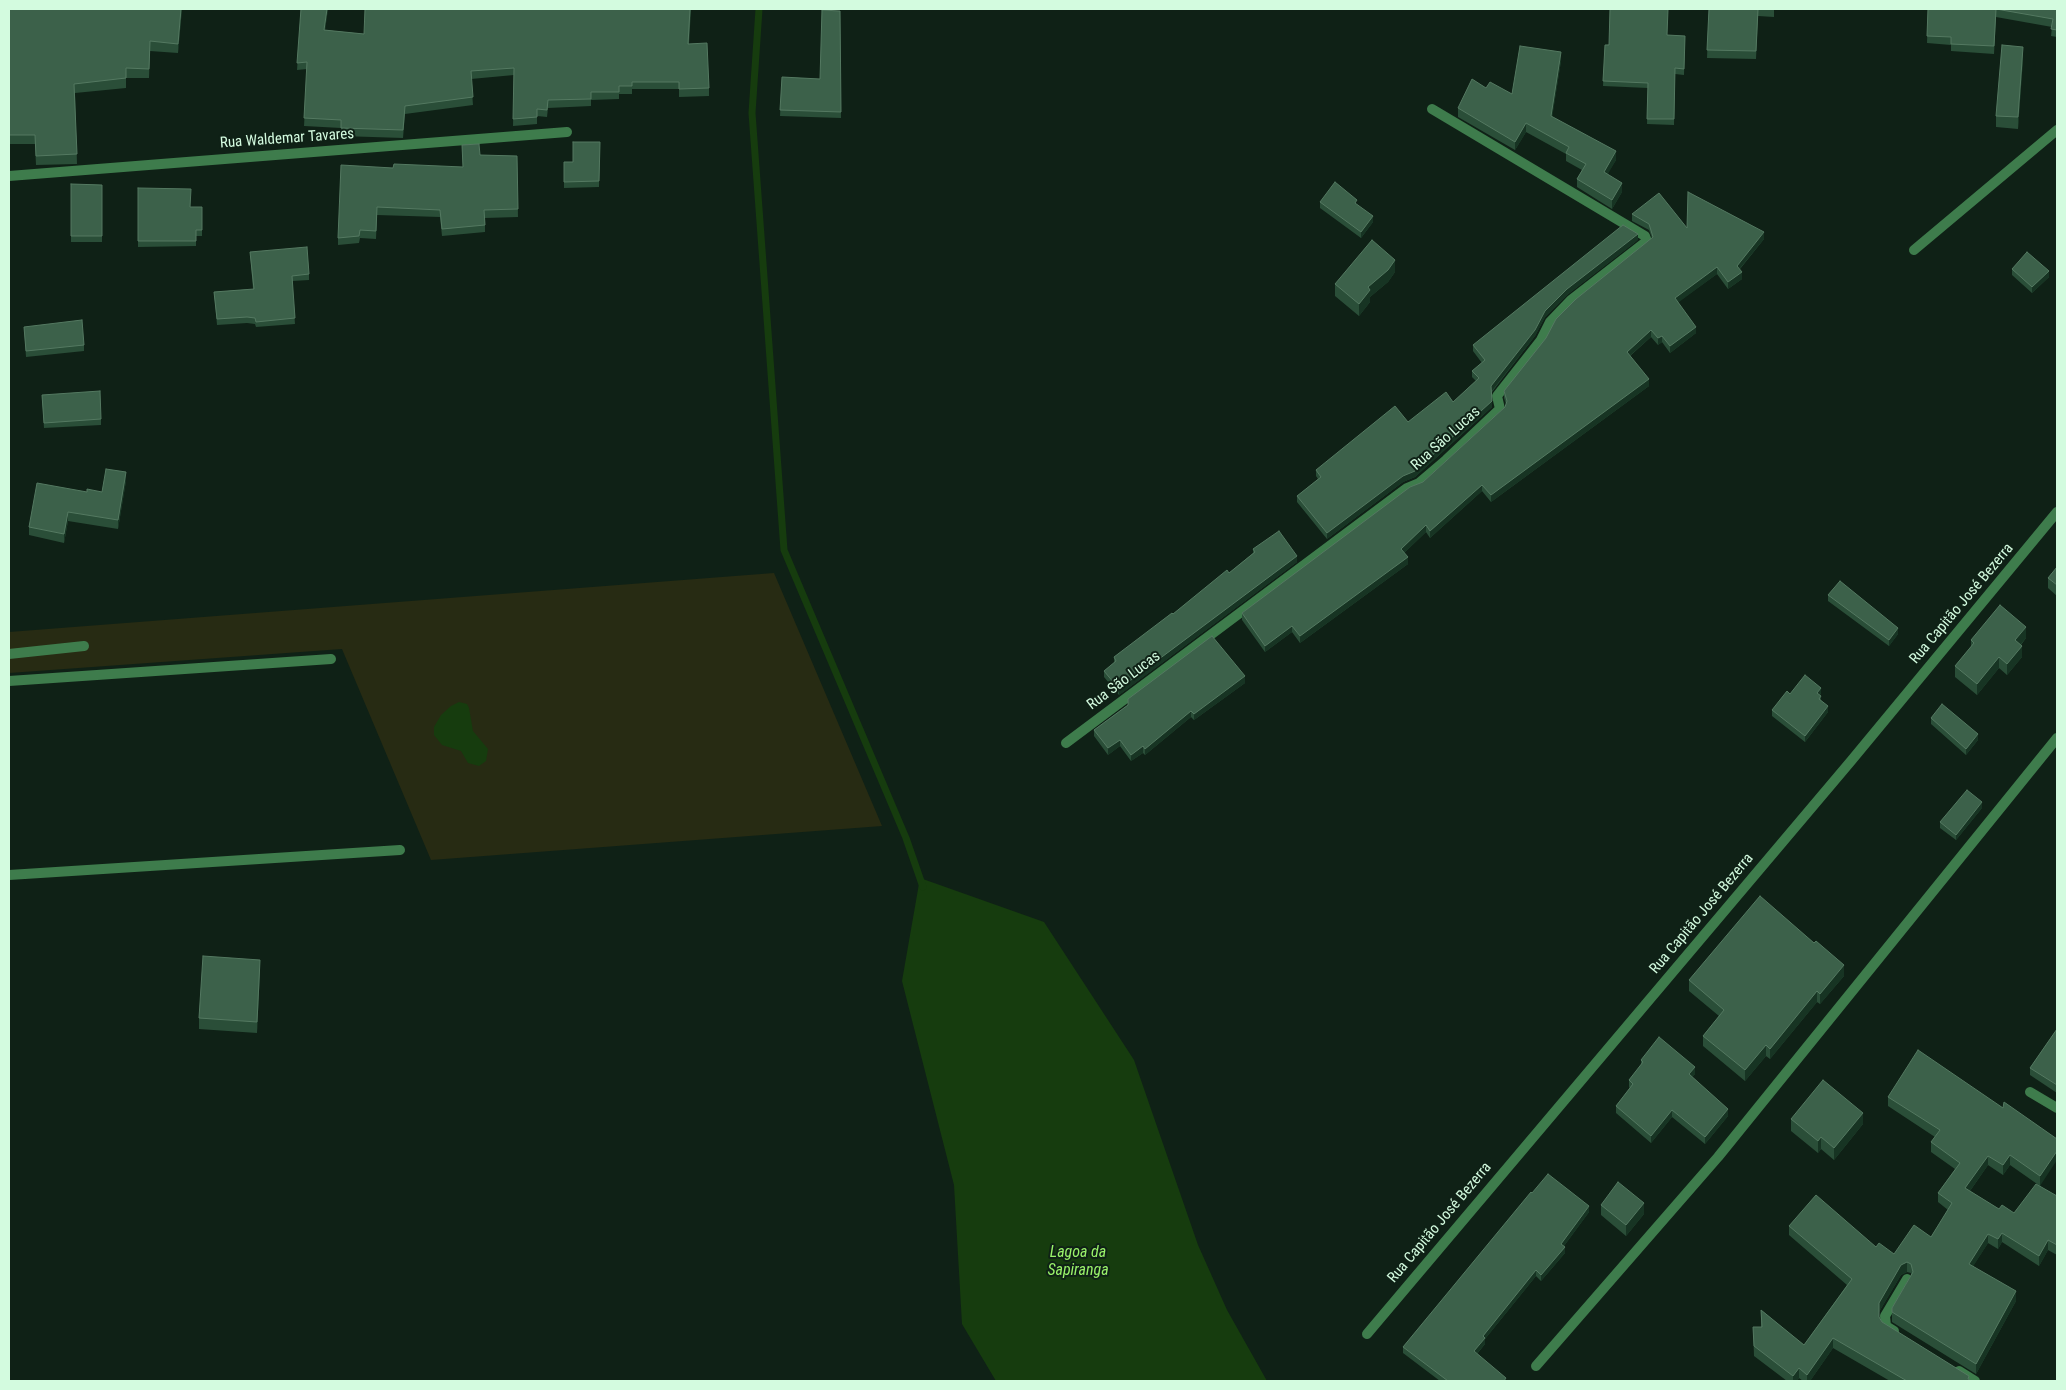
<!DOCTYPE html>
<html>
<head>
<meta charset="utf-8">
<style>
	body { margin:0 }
	#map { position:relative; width:2066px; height:1390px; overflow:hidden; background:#0f2116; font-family:"Roboto Condensed",sans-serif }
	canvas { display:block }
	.frame { position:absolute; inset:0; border:10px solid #d3fbdf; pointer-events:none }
</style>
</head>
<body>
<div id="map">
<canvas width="2066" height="1390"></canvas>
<div class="frame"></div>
</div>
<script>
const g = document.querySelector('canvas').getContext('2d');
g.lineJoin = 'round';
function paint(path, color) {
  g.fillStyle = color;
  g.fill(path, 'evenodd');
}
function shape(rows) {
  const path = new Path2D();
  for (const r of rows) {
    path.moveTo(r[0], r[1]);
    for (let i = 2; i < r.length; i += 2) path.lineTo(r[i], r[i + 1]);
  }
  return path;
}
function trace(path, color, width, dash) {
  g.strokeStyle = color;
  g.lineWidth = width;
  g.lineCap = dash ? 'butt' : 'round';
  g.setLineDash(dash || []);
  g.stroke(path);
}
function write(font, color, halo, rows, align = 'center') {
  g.font = font + ' "Roboto Condensed",sans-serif';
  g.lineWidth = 4;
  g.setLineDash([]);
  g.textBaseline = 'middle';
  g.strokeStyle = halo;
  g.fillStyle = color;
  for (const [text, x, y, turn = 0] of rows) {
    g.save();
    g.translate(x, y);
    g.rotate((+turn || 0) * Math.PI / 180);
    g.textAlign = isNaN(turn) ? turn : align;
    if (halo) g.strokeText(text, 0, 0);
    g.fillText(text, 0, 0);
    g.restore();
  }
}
paint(shape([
	[774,573,882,826,431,860,342,649,9,673,9,632]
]), '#272b13');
paint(shape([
	[459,702,467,704,469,708,473,731,488,749,486,761,479,766,468,763,461,751,442,745,434,735,434,727,441,715,451,706],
	[920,878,1044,922,1134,1060,1198,1245,1227,1310,1267,1381,996,1381,962,1324,954,1185,902,981]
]), '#163c0e');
trace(shape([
	[759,9,752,113,784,550,906,838,923,887]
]), '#163c0e', 7);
trace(shape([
	[1914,250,2057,130],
	[1066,743,1407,488,1419,483,1446,460,1500,409,1497,396,1541,340,1550,322,1571,300,1647,241,1645,236,1432,109]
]), '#3e7c4c', 10);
trace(shape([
	[9,176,567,132],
	[9,654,84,646],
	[9,681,331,659],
	[9,875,400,850],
	[2030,1092,2057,1108],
	[1894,1331,1886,1326,1885,1316,1907,1279],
	[1367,1334,1851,761,2057,512],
	[1536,1366,1718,1157,2057,738],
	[1959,1371,1975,1381]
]), '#3e7c4c', 10);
paint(shape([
	[9,9,182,9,178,53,150,51,149,78,126,78,126,88,75,93,77,164,36,165,35,144,9,144],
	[301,9,328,9,325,30,364,34,691,9,689,44,709,88,709,96,679,97,679,89,632,89,632,94,619,94,619,99,591,100,591,106,548,108,547,117,537,116,537,124,513,126,514,75,471,79,473,105,405,114,403,138,341,136,341,128,304,126,307,69,297,70],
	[1709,9,1774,9,1774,17,1758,16,1756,59,1707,58],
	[1928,9,2057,9,2057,37,2051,36,2052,27,1996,17,1994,54,1951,51,1951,45,1927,43],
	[840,11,841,118,780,116,782,77,820,79],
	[1667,35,1685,36,1684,75,1675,74,1674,125,1647,124,1648,88,1603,86,1605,45],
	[2023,59,2018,129,1996,127,1996,116],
	[1561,61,1552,117,1616,160,1607,174,1622,192,1612,209,1577,187,1577,179,1582,170,1566,161,1566,154,1526,132,1515,150,1458,117,1458,108,1486,88,1512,94],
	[600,142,599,187,564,188,564,162,573,162],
	[462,145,480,155,517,156,518,217,485,218,485,232,442,236,440,217,377,215,376,239,360,238,359,243,338,245,338,238,393,168,463,167],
	[71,184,102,185,102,242,71,242],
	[138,188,190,207,202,207,202,236,196,236,196,246,138,247],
	[1320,202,1357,205,1373,222,1361,238,1320,208],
	[1632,214,1687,228,1764,239,1740,269,1742,279,1728,289,1717,274,1678,302,1696,333,1670,353,1662,342,1658,345,1651,337,1630,356,1649,386,1491,502,1482,491,1430,538,1426,532,1404,553,1408,564,1300,643,1292,632,1265,652,1242,620,1242,613,1423,482,1505,407,1506,404,1504,398,1504,391,1652,238,1649,230,1632,221],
	[1638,240,1567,295,1545,317,1535,336,1492,392,1492,407,1415,477,1403,482,1327,539,1297,502,1297,496,1318,479,1316,476,1316,470,1408,422,1453,402,1476,381,1472,377,1472,371,1482,363,1473,351,1473,345],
	[250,252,309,274,309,280,292,281,295,324,256,327,255,324,247,323,217,325,214,292,253,289],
	[2012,269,2049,277,2032,293,2012,275],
	[1395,272,1388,282,1370,297,1370,302,1359,316,1335,296,1335,284],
	[24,327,84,345,84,351,26,357],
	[42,395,101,419,101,425,44,428],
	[126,481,118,529,68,521,64,543,29,535,29,527,87,492,102,492],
	[1253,549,1297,562,1119,695,1104,677,1104,671,1114,663,1114,657,1229,573,1253,553],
	[2057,567,2057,596,2048,588,2048,578],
	[1828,595,1898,634,1889,646,1828,601],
	[2026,638,2021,645,2022,657,2007,675,1999,668,1977,695,1955,677,1955,666,1971,647,1971,640],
	[1245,683,1194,720,1191,717,1145,755,1143,753,1131,761,1120,746,1108,755,1094,736,1094,730,1128,705,1128,699],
	[1821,693,1820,695,1821,700,1828,712,1805,742,1772,716,1772,710,1790,694],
	[1931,718,1978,740,1966,755,1931,724],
	[1982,808,1956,840,1940,828,1940,822],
	[260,971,257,1033,199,1029,199,1018],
	[1844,976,1820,1004,1817,1002,1770,1059,1766,1056,1745,1081,1703,1046,1703,1036,1719,1016,1689,991,1689,980],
	[2057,1029,2057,1093,2030,1075,2030,1068],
	[1641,1060,1695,1074,1692,1077,1728,1116,1705,1144,1672,1117,1651,1143,1616,1113,1616,1106,1630,1088,1629,1087,1629,1080,1641,1065],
	[1888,1097,2003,1108,2057,1139,2040,1186,2010,1165,2003,1175,1988,1165,1970,1191,1999,1209,2014,1213,2057,1196,2057,1255,2048,1250,2039,1266,2002,1242,1998,1249,1988,1243,1973,1266,2016,1301,1976,1374,1892,1322,1892,1308,1911,1275,1911,1273,1907,1272,1901,1275,1879,1312,1879,1317,1882,1322,1972,1381,1890,1381,1833,1348,1810,1381,1803,1381,1799,1378,1797,1381,1787,1381,1754,1356,1753,1327,1761,1327,1761,1310,1804,1345,1847,1285,1789,1235,1789,1226,1876,1247,1894,1254,1931,1237,1948,1210,1938,1202,1938,1193,1955,1169,1931,1152,1931,1142,1935,1137,1888,1106],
	[1791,1119,1863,1124,1834,1160,1821,1149,1818,1153,1791,1131],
	[1532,1193,1589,1212,1564,1246,1565,1253,1541,1281,1536,1276,1485,1339,1485,1344,1477,1354,1506,1381,1440,1381,1403,1353,1403,1347],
	[1601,1205,1644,1214,1626,1236,1601,1215]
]), '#2a4e38');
paint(shape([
	[181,9,182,9,178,53,178,44],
	[327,9,328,9,324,38,324,30],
	[2023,47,2023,59,2018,129,2018,117],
	[1561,52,1561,61,1551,125,1551,116],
	[1526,123,1526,132,1515,150,1515,142],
	[1616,151,1616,160,1604,181,1604,172],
	[1622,183,1622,192,1612,209,1612,200],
	[1373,216,1373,222,1361,238,1361,232],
	[1764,232,1764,239,1737,272,1737,266],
	[1638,234,1638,240,1567,295,1545,317,1535,336,1491,392,1491,386,1545,311,1567,289],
	[1395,260,1395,272,1388,282,1370,297,1370,302,1359,316,1359,304,1368,287],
	[1717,267,1717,274,1675,305,1675,298],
	[2049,271,2049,277,2032,293,2032,287],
	[1742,272,1742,279,1728,289,1728,282],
	[1696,327,1696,333,1670,353,1670,346],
	[1651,330,1651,337,1627,358,1627,352],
	[1662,336,1662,342,1658,345,1658,338],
	[1649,379,1649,386,1491,502,1491,495],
	[1492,401,1492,407,1415,477,1403,482,1327,539,1327,533],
	[126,472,126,481,118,529,118,520],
	[1482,485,1482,491,1430,538,1430,531],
	[68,512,68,521,64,543,64,534],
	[1426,525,1426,532,1401,556,1401,549],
	[1297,556,1297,562,1119,695,1119,689],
	[1408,557,1408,564,1300,643,1300,636],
	[1292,626,1292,632,1265,652,1265,646],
	[2026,627,2026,638,2015,651,2015,640],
	[1898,628,1898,634,1889,646,1889,640],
	[2022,646,2022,657,2007,675,2007,664],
	[1999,657,1999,668,1977,695,1977,684],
	[1245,676,1245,683,1194,720,1194,714],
	[1821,688,1821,693,1817,699,1817,693],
	[1828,706,1828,712,1805,742,1805,736],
	[1191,711,1191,717,1145,755,1145,749],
	[1978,734,1978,740,1966,755,1966,749],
	[1120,740,1120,746,1108,755,1108,748],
	[1143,746,1143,753,1131,761,1131,755],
	[1982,802,1982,808,1956,840,1956,835],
	[260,960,260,971,257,1033,257,1022],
	[1844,965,1844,976,1820,1004,1820,994],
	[1817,991,1817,1002,1770,1059,1770,1049],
	[1766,1045,1766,1056,1745,1081,1745,1070],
	[1695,1067,1695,1074,1689,1081,1689,1074],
	[1728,1109,1728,1116,1705,1144,1705,1137],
	[1672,1110,1672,1117,1651,1143,1651,1136],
	[1863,1113,1863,1124,1834,1160,1834,1148],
	[1821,1137,1821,1149,1818,1153,1818,1141],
	[2057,1151,2057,1160,2040,1186,2040,1176],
	[2010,1155,2010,1165,2003,1175,2003,1165],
	[1988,1156,1988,1165,1965,1198,1965,1188],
	[1644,1203,1644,1214,1626,1236,1626,1225],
	[1589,1206,1589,1212,1561,1250,1561,1244],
	[2002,1233,2002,1242,1998,1249,1998,1239],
	[1988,1234,1988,1243,1969,1273,1969,1264],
	[2048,1240,2048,1250,2039,1266,2039,1256],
	[1565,1247,1565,1253,1541,1281,1541,1275],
	[1907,1262,1907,1272,1901,1275,1879,1312,1879,1303,1901,1265],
	[1536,1270,1536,1276,1485,1339,1485,1344,1474,1357,1474,1351,1483,1336],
	[2016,1291,2016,1301,1976,1374,1976,1364],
	[1833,1338,1833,1348,1810,1381,1807,1381,1807,1375],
	[1799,1368,1799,1378,1797,1381,1793,1381,1793,1376]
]), '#173423');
const building = shape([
	[9,9,181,9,178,44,150,41,149,69,126,68,126,78,74,84,77,154,36,156,35,135,9,135,9,9],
	[301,9,327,9,324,30,364,34,365,9,690,9,688,44,707,43,709,88,679,89,679,82,632,82,632,86,619,86,619,92,591,92,591,99,548,100,547,110,537,109,537,117,513,119,514,68,471,71,473,97,405,106,403,130,341,128,341,120,304,118,307,62,297,63,301,9],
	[1610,9,1668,9,1667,35,1685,36,1684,69,1675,68,1674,119,1647,119,1648,83,1603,81,1605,45,1609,45,1610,9],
	[1709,9,1758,9,1756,51,1707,50,1709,9],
	[1928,9,2057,9,2057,30,2051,29,2053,19,1996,9,1994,46,1951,44,1951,37,1927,36,1928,9],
	[822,10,840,11,841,112,780,110,782,77,820,79,822,10],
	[2002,45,2023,47,2018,117,1996,116,2002,45],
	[1520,46,1561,52,1551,116,1616,151,1604,172,1622,183,1612,200,1577,179,1586,164,1566,153,1569,147,1526,123,1515,142,1458,108,1472,79,1486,88,1490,82,1512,94,1520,46],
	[573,142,600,142,599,181,564,182,564,162,573,162,573,142],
	[479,144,480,155,517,156,518,209,484,210,485,225,442,229,440,210,377,207,376,231,360,230,359,236,338,238,341,165,393,168,394,164,463,167,462,145,479,144],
	[1335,182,1357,200,1355,203,1373,216,1361,232,1320,202,1335,182],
	[71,184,102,185,102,236,71,236,71,184],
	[138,188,191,189,190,207,202,207,202,230,196,230,196,241,138,241,138,188],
	[1688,192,1764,232,1737,266,1742,272,1728,282,1717,267,1675,298,1696,327,1670,346,1662,336,1658,338,1651,330,1627,352,1649,379,1491,495,1482,485,1430,531,1426,525,1401,549,1408,557,1300,636,1292,626,1265,646,1242,613,1410,487,1423,482,1505,407,1507,401,1504,391,1546,338,1556,319,1576,299,1653,237,1649,224,1632,214,1659,193,1687,228,1688,192],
	[1623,225,1638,234,1567,289,1545,311,1535,330,1491,386,1492,401,1415,471,1403,476,1327,533,1297,496,1321,477,1316,470,1395,406,1408,422,1446,392,1453,402,1479,378,1472,371,1485,360,1473,345,1623,225],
	[1372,240,1395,260,1388,270,1368,287,1370,290,1359,304,1335,284,1372,240],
	[307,247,309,274,292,276,295,318,256,322,255,318,247,317,217,319,214,292,254,289,250,252,307,247],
	[2027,252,2049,271,2032,287,2012,269,2027,252],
	[82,320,84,345,26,351,24,327,82,320],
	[100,391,101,419,44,423,42,395,100,391],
	[106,469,126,472,118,520,68,512,64,534,29,527,37,483,87,492,87,489,102,492,106,469],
	[1279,531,1297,556,1119,689,1104,671,1116,661,1114,657,1172,613,1173,614,1227,570,1229,573,1255,552,1253,549,1279,531],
	[2057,567,2057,585,2048,578,2057,567],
	[1840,581,1898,628,1889,640,1828,595,1840,581],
	[2000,605,2026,627,2015,640,2022,646,2007,664,1999,657,1977,684,1955,666,1974,643,1971,640,2000,605],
	[1212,636,1245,676,1194,714,1191,711,1145,749,1143,746,1131,755,1120,740,1108,748,1094,730,1128,705,1128,699,1212,636],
	[1805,675,1821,688,1817,693,1821,696,1819,699,1828,706,1805,736,1772,710,1787,691,1790,694,1805,675],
	[1942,704,1978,734,1966,749,1931,718,1942,704],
	[1967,790,1982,802,1956,835,1940,822,1967,790],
	[1760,896,1814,943,1816,941,1844,965,1820,994,1817,991,1770,1049,1766,1045,1745,1070,1703,1036,1724,1010,1689,980,1760,896],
	[203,956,260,960,257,1022,199,1018,203,956],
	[2057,1029,2057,1085,2030,1068,2057,1029],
	[1659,1037,1695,1067,1689,1074,1728,1109,1705,1137,1672,1110,1651,1136,1616,1106,1633,1084,1629,1080,1643,1062,1641,1060,1659,1037],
	[1918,1050,2003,1108,2004,1102,2057,1139,2057,1151,2040,1176,2010,1155,2003,1165,1988,1156,1965,1188,1999,1209,2002,1205,2014,1213,2036,1184,2057,1196,2057,1245,2048,1240,2039,1256,2002,1233,1998,1239,1988,1234,1969,1264,2016,1291,1976,1364,1892,1312,1892,1308,1913,1272,1911,1264,1907,1262,1901,1265,1879,1303,1879,1317,1882,1322,1969,1376,1968,1379,1972,1381,1907,1381,1833,1338,1807,1375,1799,1368,1793,1376,1754,1346,1753,1327,1762,1327,1761,1310,1804,1345,1852,1279,1789,1226,1816,1195,1876,1247,1879,1243,1894,1254,1914,1225,1931,1237,1952,1203,1938,1193,1960,1163,1931,1142,1940,1130,1888,1097,1918,1050],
	[1823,1080,1863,1113,1834,1148,1821,1137,1818,1141,1791,1119,1823,1080],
	[1548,1174,1589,1206,1561,1244,1565,1247,1541,1275,1536,1270,1483,1336,1485,1338,1474,1351,1506,1378,1504,1381,1448,1381,1403,1347,1531,1192,1532,1193,1548,1174],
	[1618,1182,1644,1203,1626,1225,1601,1205,1618,1182]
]);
paint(building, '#3c614a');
trace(building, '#547961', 1);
write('15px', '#d3fbdf', '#0f2116', [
	["Rua Waldemar Tavares",287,139,-4],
	["Rua São Lucas",1446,439,-42],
	["Rua Capitão José Bezerra",1962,604,-50],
	["Rua São Lucas",1124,681,-37],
	["Rua Capitão José Bezerra",1702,914,-50],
	["Rua Capitão José Bezerra",1440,1223,-50]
]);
write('italic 16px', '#9af36a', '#0f2116', [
	["Lagoa da",1078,1253],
	["Sapiranga",1078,1271]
]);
</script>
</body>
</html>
